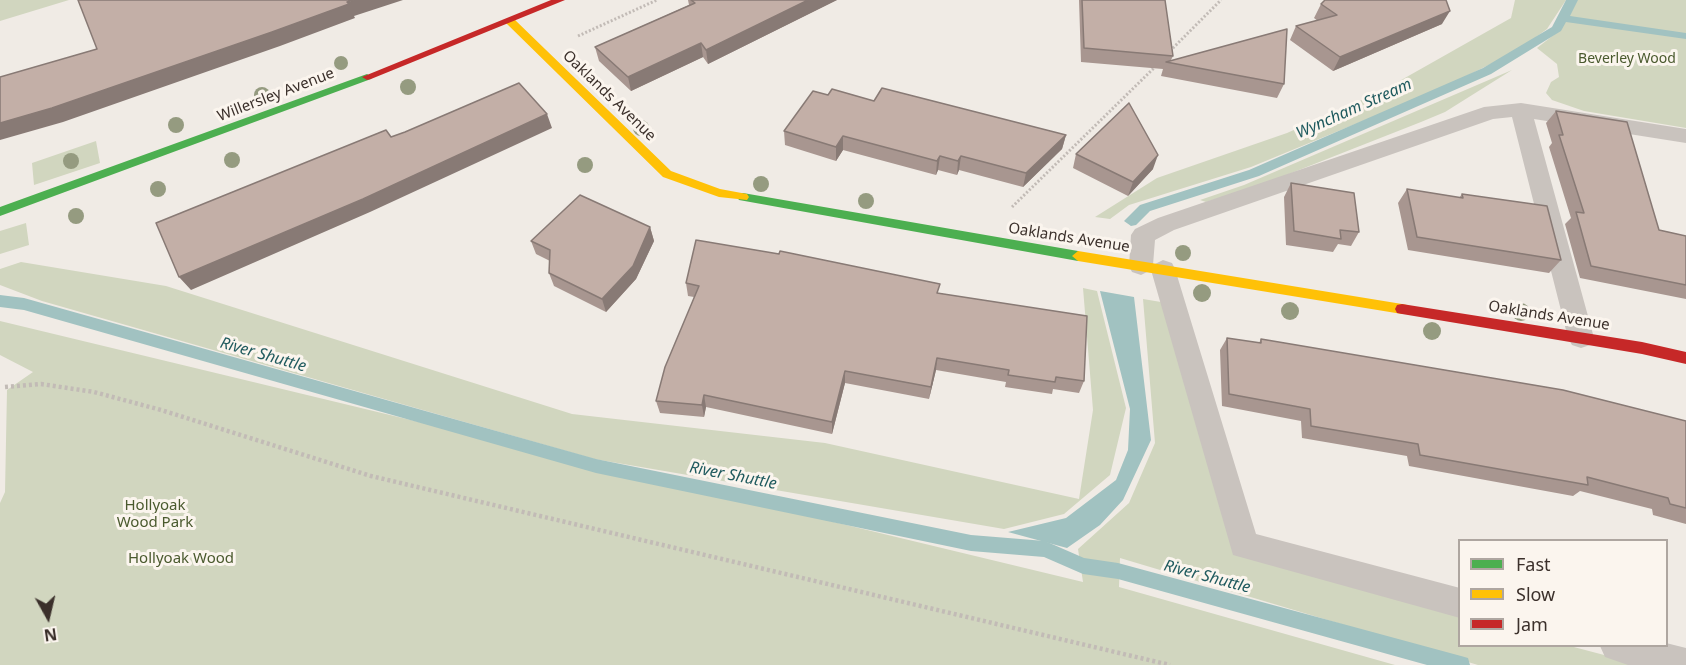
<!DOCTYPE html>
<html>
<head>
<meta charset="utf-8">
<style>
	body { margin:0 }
	#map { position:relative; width:1686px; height:665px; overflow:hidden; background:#f0ebe5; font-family:"Noto Sans",sans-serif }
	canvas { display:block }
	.legend { position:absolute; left:1458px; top:539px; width:210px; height:108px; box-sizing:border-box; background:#fbf5ee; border:2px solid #aea6a0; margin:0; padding:8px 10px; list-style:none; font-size:18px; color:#3b302b }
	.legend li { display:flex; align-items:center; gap:12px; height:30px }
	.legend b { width:30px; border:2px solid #aea6a0 }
	.north { position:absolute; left:18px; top:587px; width:60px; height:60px; -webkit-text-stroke:4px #fbf5ee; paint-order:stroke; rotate:172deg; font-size:16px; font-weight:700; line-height:24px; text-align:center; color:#3b302b }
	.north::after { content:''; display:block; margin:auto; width:21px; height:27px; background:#3b302b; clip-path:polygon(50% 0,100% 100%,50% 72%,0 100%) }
</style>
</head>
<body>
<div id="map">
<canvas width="1686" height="665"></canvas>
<ul class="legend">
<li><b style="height:8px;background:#4caf50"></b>Fast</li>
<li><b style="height:8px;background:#ffc107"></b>Slow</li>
<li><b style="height:8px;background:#c62828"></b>Jam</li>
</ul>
<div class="north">N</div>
</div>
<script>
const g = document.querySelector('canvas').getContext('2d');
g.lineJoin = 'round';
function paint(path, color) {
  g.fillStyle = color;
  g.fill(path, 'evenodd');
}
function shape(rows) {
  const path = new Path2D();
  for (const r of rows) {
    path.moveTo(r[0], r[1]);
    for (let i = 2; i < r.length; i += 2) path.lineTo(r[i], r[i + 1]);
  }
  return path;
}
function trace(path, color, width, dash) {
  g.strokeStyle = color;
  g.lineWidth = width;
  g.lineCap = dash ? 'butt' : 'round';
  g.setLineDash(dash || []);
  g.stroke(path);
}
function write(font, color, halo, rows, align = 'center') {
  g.font = font + ' "Noto Sans",sans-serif';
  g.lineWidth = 6;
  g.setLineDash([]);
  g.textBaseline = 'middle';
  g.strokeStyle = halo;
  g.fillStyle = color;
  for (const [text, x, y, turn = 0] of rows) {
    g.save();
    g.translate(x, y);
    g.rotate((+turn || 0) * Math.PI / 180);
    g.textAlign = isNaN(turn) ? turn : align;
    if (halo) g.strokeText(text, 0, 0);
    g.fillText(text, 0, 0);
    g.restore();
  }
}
paint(shape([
	[0,0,69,0,0,21],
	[1515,0,1566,0,1547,29,1517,51,1438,90,1251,167,1129,205,1110,219,1095,217,1157,178,1287,133,1380,92,1511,18],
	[1576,0,1686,0,1686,128,1584,111,1552,100,1546,93,1551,82,1559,77,1557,64,1537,48,1560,30],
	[1512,70,1445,112,1421,122,1266,183,1206,202,1200,200,1244,185],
	[96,141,100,163,34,185,32,163],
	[26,223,29,245,0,254,0,231],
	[21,262,166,286,572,414,825,443,1079,499,1093,410,1083,288,1097,291,1126,408,1110,475,1064,514,1004,529,594,459,42,301,0,285,0,269],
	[1143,299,1167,303,1237,554,1459,615,1460,646,1570,646,1642,665,1478,665,1120,558,1119,587,1395,665,0,665,0,503,5,492,7,390,33,372,0,355,0,321,1083,582,1078,549,1129,503,1155,443]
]), '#d1d6bf');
paint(shape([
	[1100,291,1134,297,1151,440,1123,500,1100,525,1067,548,1008,532,1066,518,1116,480,1128,450,1130,409]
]), '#a1c2c1');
paint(shape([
	[1566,0,1578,0,1570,16,1686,33,1686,39,1566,22,1561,31,1491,74,1259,176,1150,211,1136,225,1131,226,1124,221,1140,205,1249,170,1483,68,1552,27,1566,0],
	[0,295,24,298,596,459,971,535,1045,541,1084,558,1118,563,1461,656,1468,658,1470,665,1427,665,1118,579,1083,574,1044,557,971,551,596,473,24,310,0,307,0,295]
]), '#a1c2c1');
trace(shape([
	[578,36,657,0],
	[1170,51,1221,0],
	[1012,207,1155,67]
]), '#c2bbb6', 3, [2, 2]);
trace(shape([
	[5,387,41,384,94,392,161,410,371,476,1170,665]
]), '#c2bbb6', 4.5, [3, 3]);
paint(shape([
	[1521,103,1686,129,1686,143,1534,119,1594,338,1590,345,1581,348,1572,345,1568,338,1512,117,1493,119,1174,230,1155,240,1153,265,1163,260,1172,263,1175,269,1256,534,1460,588,1460,618,1233,555,1151,270,1141,275,1132,272,1129,266,1131,235,1135,229,1158,218,1484,107,1521,103],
	[1666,643,1686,648,1686,665,1628,665,1605,657,1600,646,1666,646,1666,643]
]), '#c9c3be');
paint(shape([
	[367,74,372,77,371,79,0,216,0,207,367,74],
	[743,193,1078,251,1084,256,1078,261,739,200,737,197,739,194,743,193]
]), '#4caf50');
paint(shape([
	[510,18,514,19,671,171,720,189,747,194,749,197,747,200,719,197,663,177,506,23,505,21,510,18],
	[1078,251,1402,304,1407,305,1409,309,1407,313,1402,314,1078,261,1072,256,1078,251]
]), '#ffc107');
paint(shape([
	[551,0,565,0,371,79,367,80,362,77,551,0],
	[1402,304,1642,342,1686,352,1686,364,1642,354,1402,314,1397,313,1395,309,1397,305,1402,304]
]), '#c62828');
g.fillStyle = '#959b80';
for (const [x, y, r] of [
	[341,63,7],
	[408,87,8],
	[262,95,8],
	[176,125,8],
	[641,128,8],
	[232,160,8],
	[71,161,8],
	[585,165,8],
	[761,184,8],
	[158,189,8],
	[866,201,8],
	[76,216,8],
	[1183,253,8],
	[1202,293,9],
	[1290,311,9],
	[1521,312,9],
	[1432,331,9]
]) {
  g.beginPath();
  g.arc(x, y, r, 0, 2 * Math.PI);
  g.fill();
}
paint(shape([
	[688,0,837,0,708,64,703,57,631,91,599,61,595,47,689,5],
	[1079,0,1165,0,1173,56,1171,60,1284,84,1277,98,1161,76,1163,69,1081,62],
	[1321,4,1442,24,1333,71,1290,40,1296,26,1318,21,1314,18],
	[874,101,1066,135,1062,149,1023,187,959,170,957,175,938,170,936,175,843,150,836,161,785,145,784,131],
	[1556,111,1659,230,1686,236,1686,299,1580,278,1565,224,1571,218,1549,147,1552,143,1546,123],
	[1076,154,1153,169,1128,196,1073,168],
	[1291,183,1359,232,1351,246,1338,244,1333,252,1286,245,1284,197],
	[1407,189,1459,198,1462,194,1561,260,1549,273,1408,250,1398,203],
	[650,227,654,241,636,279,606,312,554,286,549,273,550,261,536,254,531,241],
	[686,283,939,293,1084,381,1079,393,1053,389,1052,394,1005,387,1006,382,936,370,929,399,845,383,832,434,706,407,704,417,660,413,656,401,694,297,688,296],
	[1227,338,1259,343,1261,339,1686,421,1686,524,1653,515,1652,509,1580,491,1573,496,1409,466,1407,456,1302,438,1301,421,1222,406,1220,350]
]), '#a89690');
paint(shape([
	[354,0,403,0,354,16,355,18,280,46,63,122,0,140,0,123],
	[808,0,837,0,708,64,706,50],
	[1450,11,1442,24,1333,71,1340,57],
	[701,43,703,57,631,91,628,77],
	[547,114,552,128,370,212,191,290,179,277],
	[1066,135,1062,149,1023,187,1026,173],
	[843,136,843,150,836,161,836,147],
	[1158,155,1153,169,1128,196,1133,182],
	[940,156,938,170,936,175,937,161],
	[961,156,959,170,957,175,958,161],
	[650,227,654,241,636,279,606,312,602,299],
	[937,358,936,370,929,399,931,387],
	[845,371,845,383,832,434,832,422],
	[704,395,706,407,704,417,702,405]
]), '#887a75');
const building = shape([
	[78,0,354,0,347,2,349,4,272,32,52,108,0,123,0,77,97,49,78,0],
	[691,0,808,0,706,50,701,43,628,77,595,47,695,3,691,0],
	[1082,0,1165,0,1173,56,1084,48,1082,0],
	[1325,0,1446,0,1450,11,1340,57,1296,26,1337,15,1321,4,1325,0],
	[1287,29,1284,84,1166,62,1287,29],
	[519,83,547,114,363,199,179,277,156,223,386,130,391,137,405,132,519,83],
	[882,88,1066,135,1026,173,961,156,958,161,940,156,937,161,843,136,836,147,784,131,813,91,828,95,832,89,874,101,882,88],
	[1129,103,1158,155,1133,182,1076,154,1129,103],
	[1556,111,1627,122,1659,230,1686,236,1686,285,1591,266,1576,212,1584,213,1559,135,1563,135,1556,111],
	[1291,183,1354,193,1359,232,1340,230,1341,239,1294,231,1291,183],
	[1407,189,1463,198,1462,194,1547,206,1561,260,1417,237,1407,189],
	[580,195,650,227,633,266,602,299,549,273,550,250,531,241,580,195],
	[696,240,779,254,780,251,940,284,937,293,1087,316,1084,381,1056,377,1055,382,1008,375,1009,370,937,358,931,387,845,371,832,422,704,395,702,405,656,401,665,367,699,286,686,283,696,240],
	[1227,338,1261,343,1261,339,1563,390,1686,421,1686,508,1670,504,1668,498,1587,477,1588,485,1420,455,1418,444,1311,426,1310,409,1229,394,1227,338]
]);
paint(building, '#c3afa7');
trace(building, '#887a75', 1.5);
write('14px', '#4a5a2e', '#fbf5ee', [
	["Beverley Wood",1627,59]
]);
write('15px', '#3b302b', '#fbf5ee', [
	["Willersley Avenue",276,95,-21],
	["Oaklands Avenue",609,96,44],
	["Oaklands Avenue",1069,238,9],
	["Oaklands Avenue",1549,316,9]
]);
write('15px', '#4a5a2e', '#fbf5ee', [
	["Hollyoak",155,506],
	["Wood Park",155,523],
	["Hollyoak Wood",181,559]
]);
write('italic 16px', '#1f5a5e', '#fbf5ee', [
	["Wyncham Stream",1354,109,-24],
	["River Shuttle",263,355,16],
	["River Shuttle",733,476,11],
	["River Shuttle",1207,577,15]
]);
</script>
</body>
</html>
